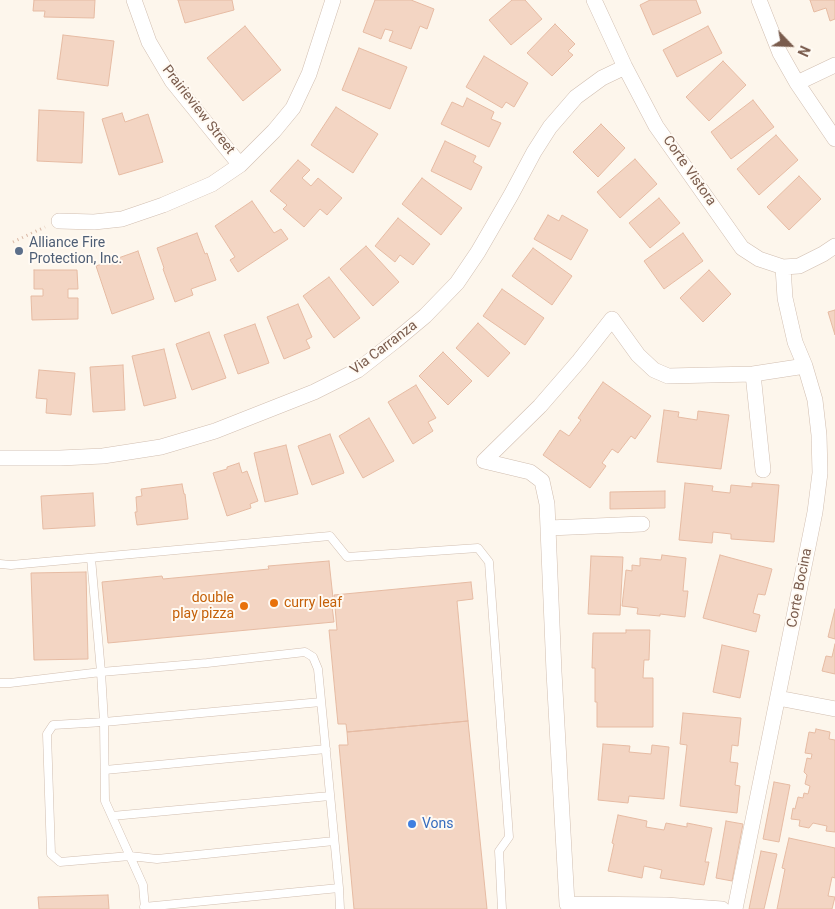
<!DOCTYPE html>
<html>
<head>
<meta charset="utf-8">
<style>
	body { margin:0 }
	#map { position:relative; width:835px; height:909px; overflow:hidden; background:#fdf6ec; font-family:Roboto,sans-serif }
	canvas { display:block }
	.north { position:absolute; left:765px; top:20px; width:50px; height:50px; -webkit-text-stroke:4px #fffaf3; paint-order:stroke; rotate:114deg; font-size:14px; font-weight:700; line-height:20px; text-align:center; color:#7a5c4d }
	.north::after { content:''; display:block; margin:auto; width:18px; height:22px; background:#7a5c4d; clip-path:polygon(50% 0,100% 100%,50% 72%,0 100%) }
</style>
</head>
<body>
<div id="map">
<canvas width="835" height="909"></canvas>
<div class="north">N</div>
</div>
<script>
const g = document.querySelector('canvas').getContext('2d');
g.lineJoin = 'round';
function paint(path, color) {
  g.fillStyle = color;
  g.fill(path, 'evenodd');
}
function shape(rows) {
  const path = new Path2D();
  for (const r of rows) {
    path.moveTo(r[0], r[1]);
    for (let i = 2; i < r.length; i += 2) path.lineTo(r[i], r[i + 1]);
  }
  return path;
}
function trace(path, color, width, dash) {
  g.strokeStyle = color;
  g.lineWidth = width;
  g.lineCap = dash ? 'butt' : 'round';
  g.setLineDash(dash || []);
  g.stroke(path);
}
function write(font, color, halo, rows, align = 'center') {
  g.font = font + ' Roboto,sans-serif';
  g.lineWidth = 4;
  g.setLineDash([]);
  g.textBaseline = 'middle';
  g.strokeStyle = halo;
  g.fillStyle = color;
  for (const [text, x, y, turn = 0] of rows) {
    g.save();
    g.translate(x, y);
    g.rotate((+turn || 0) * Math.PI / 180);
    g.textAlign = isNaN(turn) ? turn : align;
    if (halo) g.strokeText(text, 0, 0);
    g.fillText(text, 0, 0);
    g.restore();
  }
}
const building = shape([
	[34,0,95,0,94,18,44,17,45,11,33,11,34,0],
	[178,0,232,0,234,10,185,23,178,0],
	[375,0,411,0,434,9,427,29,420,26,411,49,389,41,393,31,385,29,381,39,363,32,375,0],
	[512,0,525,0,542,19,511,45,489,20,512,0],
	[650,0,696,0,701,13,653,35,640,5,650,0],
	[810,0,835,0,835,19,830,21,826,8,814,12,810,0],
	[555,24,575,44,568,51,573,55,552,76,527,53,555,24],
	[245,26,281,70,243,101,207,58,245,26],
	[708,26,722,53,677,77,663,50,708,26],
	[63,35,114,41,108,86,57,79,63,35],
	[359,48,407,67,390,109,342,90,359,48],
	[484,56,528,83,514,107,506,102,502,108,466,87,484,56],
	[723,61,746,85,709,121,686,97,723,61],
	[467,98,494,112,491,119,501,123,489,147,441,124,452,102,463,107,467,98],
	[753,100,774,127,731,159,711,132,753,100],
	[336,107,378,134,353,173,311,145,336,107],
	[39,110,84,112,82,163,37,161,39,110],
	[122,113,125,122,148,114,163,162,119,175,102,119,122,113],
	[601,124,625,148,598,177,573,152,601,124],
	[776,135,798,160,759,195,737,169,776,135],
	[445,141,476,156,473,162,482,167,471,190,431,171,445,141],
	[635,159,657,184,620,218,597,192,635,159],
	[298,160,310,170,302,178,311,186,318,178,342,198,327,215,320,209,304,227,283,209,287,205,270,191,298,160],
	[799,176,821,199,789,230,767,207,799,176],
	[422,178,462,208,441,235,402,204,422,178],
	[659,198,680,223,650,248,629,223,659,198],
	[252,201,274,233,281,229,288,239,238,272,230,260,235,257,215,226,252,201],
	[548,215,559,221,562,215,588,230,571,260,534,239,548,215],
	[398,218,430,244,413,265,400,255,395,262,375,246,398,218],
	[197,233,205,254,207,253,216,280,191,289,193,295,175,302,163,269,164,268,157,248,197,233],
	[683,233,703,261,664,289,644,261,683,233],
	[366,246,399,282,373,306,340,269,366,246],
	[533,248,572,276,552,305,512,276,533,248],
	[138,251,154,299,112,314,96,266,138,251],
	[34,270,77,270,78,289,68,289,68,298,78,298,78,319,32,320,31,296,43,296,43,289,34,289,34,270],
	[709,270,731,294,703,322,680,298,709,270],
	[329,277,360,318,334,338,303,296,329,277],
	[502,289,544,318,525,345,483,316,502,289],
	[298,304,312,337,306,340,310,348,284,359,267,317,298,304],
	[835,310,835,335,828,312,835,310],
	[478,323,510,353,488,377,456,348,478,323],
	[255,324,269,363,238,374,224,335,255,324],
	[209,332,226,378,192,390,176,344,209,332],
	[164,349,176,398,144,406,132,356,164,349],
	[443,352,472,381,448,405,419,376,443,352],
	[123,365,125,410,93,412,90,367,123,365],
	[39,370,75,373,71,415,46,413,47,399,36,398,39,370],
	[603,382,651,416,635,439,631,436,618,453,612,449,602,463,606,466,590,488,543,455,560,430,569,436,581,420,578,418,603,382],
	[416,385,436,418,428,422,433,431,413,444,388,402,416,385],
	[664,410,679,412,678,417,697,420,698,411,729,415,721,469,657,462,664,410],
	[369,418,394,461,363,478,339,436,369,418],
	[330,434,344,473,312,485,298,446,330,434],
	[286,445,298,494,265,502,254,453,286,445],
	[239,463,242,473,247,471,258,501,250,504,251,508,227,516,213,473,227,469,227,467,239,463],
	[685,483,713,486,712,491,730,493,731,485,752,487,752,483,779,485,774,542,731,539,731,534,713,532,712,543,679,540,685,483],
	[182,484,184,494,185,494,188,519,137,525,135,512,137,512,136,497,142,496,141,489,182,484],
	[665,491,665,508,610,509,610,492,665,491],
	[93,493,95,526,43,529,41,496,93,493],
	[662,555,686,558,683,591,688,591,685,617,660,614,660,616,637,614,638,608,622,606,626,570,632,571,632,565,640,566,640,558,661,560,662,555],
	[720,555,772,569,765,595,758,594,753,613,760,615,756,632,703,618,720,555],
	[591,556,623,557,620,615,588,614,591,556],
	[329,561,333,598,331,598,334,622,108,643,102,582,162,576,163,579,269,569,268,566,329,561],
	[86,572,88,659,34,660,31,573,86,572],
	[471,582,473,599,457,601,468,721,347,732,346,724,338,724,329,630,337,630,334,595,471,582],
	[835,609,835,639,828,637,835,609],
	[626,630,650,630,649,660,644,660,643,678,653,678,653,727,597,727,597,702,595,702,595,668,592,668,593,633,626,633,626,630],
	[835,644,835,674,822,671,826,656,832,657,835,644],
	[722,645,749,651,740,698,713,692,722,645],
	[683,713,741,718,738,746,732,745,730,762,738,763,735,785,740,786,737,813,680,806,687,745,680,744,683,713],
	[468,721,487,909,354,909,339,745,348,745,347,732,468,721],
	[816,729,830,732,829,739,835,740,835,832,826,831,827,826,813,823,809,828,799,826,800,820,791,819,793,808,795,809,798,797,803,798,804,793,808,794,810,786,805,784,807,775,804,772,807,758,811,759,812,754,805,753,809,732,815,733,816,729],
	[603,744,630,746,629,752,651,754,652,745,669,747,664,799,629,796,628,803,598,800,603,744],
	[774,782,790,785,779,842,763,839,774,782],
	[618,815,647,821,646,827,664,830,666,823,687,827,687,823,712,828,705,862,709,862,704,885,660,878,662,870,644,866,642,878,608,871,614,844,612,843,618,815],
	[726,821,743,824,732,881,716,878,726,821],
	[789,838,835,848,835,878,832,877,828,896,835,897,832,909,777,909,785,869,782,868,789,838],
	[761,851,777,854,764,909,749,909,761,851],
	[108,895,109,909,39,909,38,897,108,895]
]);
paint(building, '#f3d5c3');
trace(building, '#e6bba3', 1);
const service = shape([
	[91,558,101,672,104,722,105,801,143,885,145,909],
	[0,564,11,565,330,536,347,557,478,548,489,562,509,837,499,851,502,909],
	[0,683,10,683,101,672,207,663,305,652,313,657,318,669,339,888,340,909],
	[321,702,104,722,53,725,47,734,51,854,60,862,130,856,157,859,334,841],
	[105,770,326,749],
	[112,816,330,796],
	[144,907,339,888]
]);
const minor = shape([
	[134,0,149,42,172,81,240,165],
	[594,0,625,67,656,126,742,248,759,259,783,267,799,266,823,254,835,246],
	[759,0,780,53,797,83,835,139],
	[797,83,835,65],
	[59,221,94,222,122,219,163,205,212,184,240,165,274,131,293,108,309,74,333,0],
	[753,374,763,470],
	[0,458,60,458,103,456,161,447,215,431,314,392,358,370,395,341,425,316,457,283,478,252,511,195,534,152,550,127,576,97,602,78,625,67],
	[549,528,642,524],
	[778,698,835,709],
	[666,905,567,904,554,672,547,504,542,481,530,472,484,461,540,406,579,361,612,319,638,355,654,370,668,376,753,374,805,366],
	[666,909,666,905,722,909],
	[735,909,815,512,820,473,819,435,815,400,805,366,795,342,785,298,783,267]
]);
trace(service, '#d1beb0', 9);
trace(minor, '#d1beb0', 16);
trace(shape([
	[13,242,45,227]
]), '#d9b8a5', 3, [1, 4]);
trace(service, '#fff', 8);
trace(minor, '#fff', 15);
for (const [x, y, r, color] of [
	[19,251,5,"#5c6f8a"],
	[274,603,5,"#e8710a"],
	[244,606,5,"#e8710a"],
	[412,824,5,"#3f7fe0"]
]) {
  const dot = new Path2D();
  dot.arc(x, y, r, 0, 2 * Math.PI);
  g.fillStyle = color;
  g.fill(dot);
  trace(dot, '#fffaf3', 2);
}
write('14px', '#7a5c4d', '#fffaf3', [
	["Prairieview Street",198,110,52],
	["Corte Vistora",689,171,55],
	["Via Carranza",384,348,-37],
	["Corte Bocina",800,588,-79]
]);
write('14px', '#4e5e75', '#fffaf3', [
	["Alliance Fire",29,243],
	["Protection, Inc.",29,259]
], 'left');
write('14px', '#c56008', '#fffaf3', [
	["double",234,598],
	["play pizza",234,614],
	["curry leaf",284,603,"left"]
], 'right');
write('14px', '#366cbe', '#fffaf3', [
	["Vons",422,824]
], 'left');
</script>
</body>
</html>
